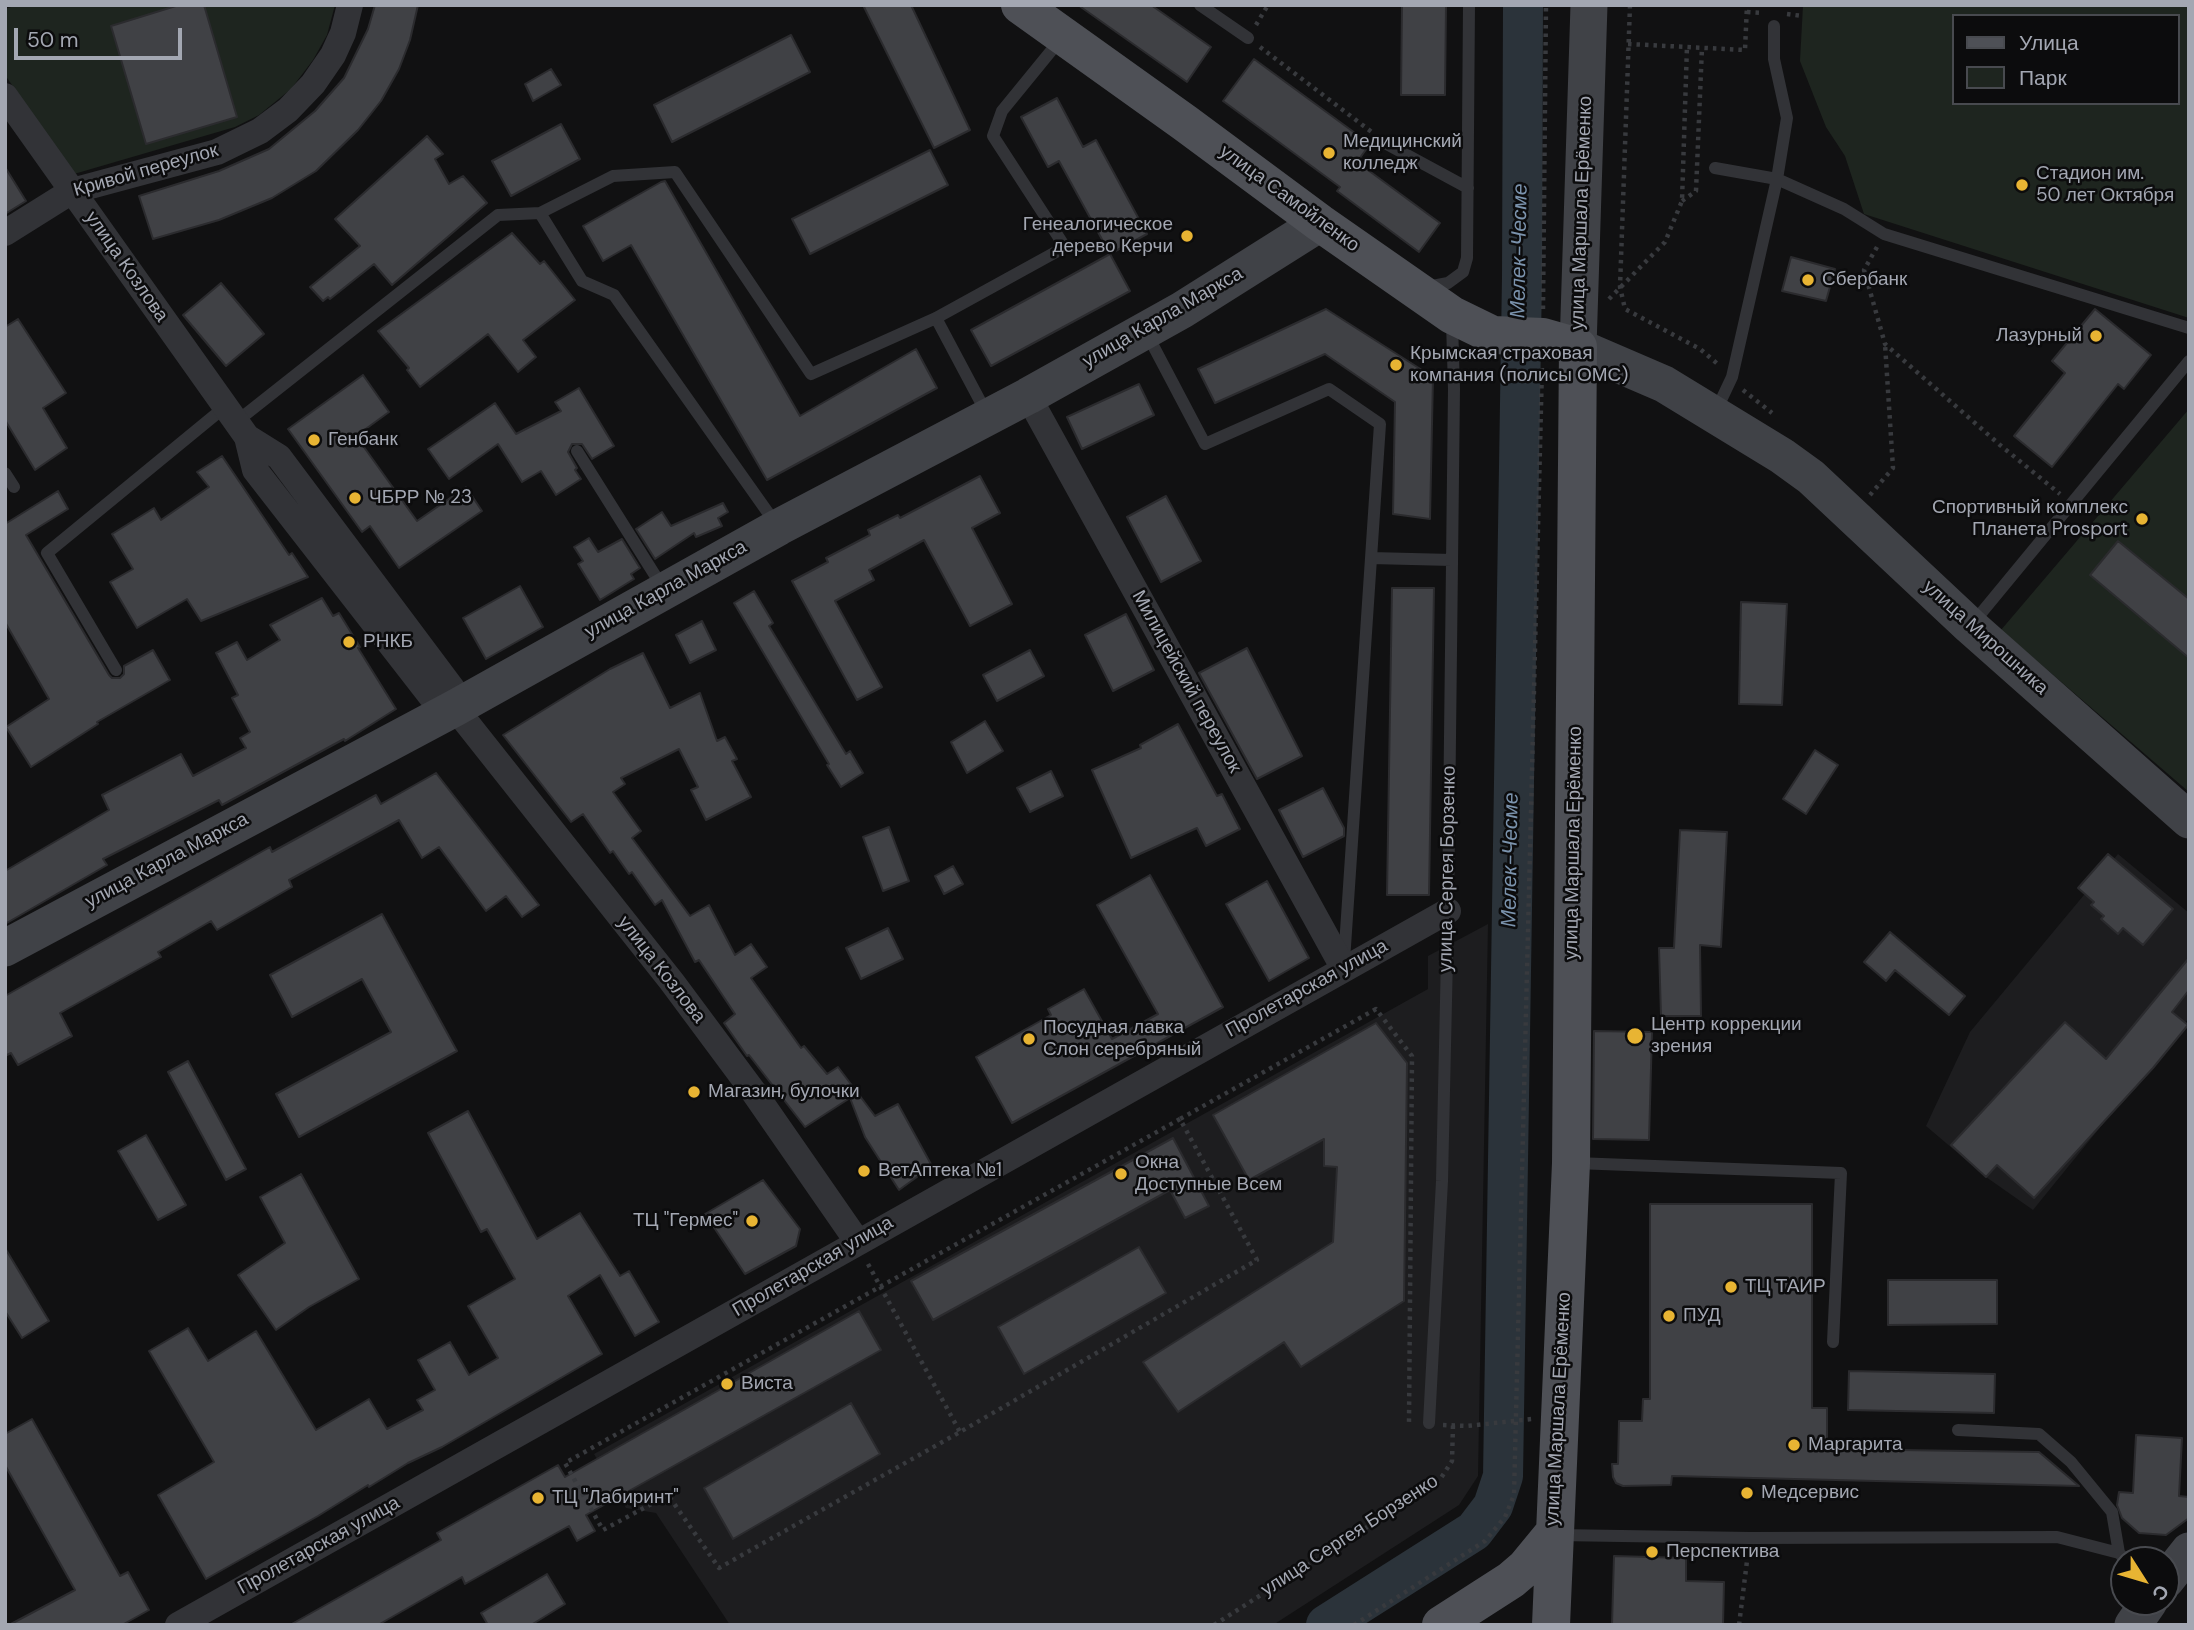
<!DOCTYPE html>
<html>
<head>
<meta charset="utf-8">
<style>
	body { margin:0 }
	#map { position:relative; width:2194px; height:1630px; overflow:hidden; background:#111112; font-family:"DM Sans",sans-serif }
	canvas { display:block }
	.frame { position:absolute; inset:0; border:7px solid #a3a7b2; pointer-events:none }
	.legend { position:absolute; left:1952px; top:14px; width:228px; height:91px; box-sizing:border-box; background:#0c0c0d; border:2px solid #484a4f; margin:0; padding:9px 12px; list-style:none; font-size:21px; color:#a3a7b2 }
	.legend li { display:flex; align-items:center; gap:14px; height:35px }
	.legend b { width:35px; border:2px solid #484a4f }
	.north { position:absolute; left:2110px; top:1546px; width:70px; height:70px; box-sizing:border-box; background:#0c0c0d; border:2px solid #484a4f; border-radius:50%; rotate:127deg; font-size:19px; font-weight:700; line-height:28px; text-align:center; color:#a3a7b2 }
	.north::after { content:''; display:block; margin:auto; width:24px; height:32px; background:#e8b433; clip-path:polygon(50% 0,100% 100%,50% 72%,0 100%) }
	.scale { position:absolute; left:14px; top:28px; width:168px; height:32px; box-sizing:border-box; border:4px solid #a3a7b2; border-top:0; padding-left:9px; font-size:21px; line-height:24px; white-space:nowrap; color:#a3a7b2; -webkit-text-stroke:5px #0c0c0d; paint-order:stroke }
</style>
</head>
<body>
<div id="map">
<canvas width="2194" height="1630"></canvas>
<div class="frame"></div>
<ul class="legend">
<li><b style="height:9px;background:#4e5056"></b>Улица</li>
<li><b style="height:19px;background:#1e251f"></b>Парк</li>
</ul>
<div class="north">С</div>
<div class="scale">50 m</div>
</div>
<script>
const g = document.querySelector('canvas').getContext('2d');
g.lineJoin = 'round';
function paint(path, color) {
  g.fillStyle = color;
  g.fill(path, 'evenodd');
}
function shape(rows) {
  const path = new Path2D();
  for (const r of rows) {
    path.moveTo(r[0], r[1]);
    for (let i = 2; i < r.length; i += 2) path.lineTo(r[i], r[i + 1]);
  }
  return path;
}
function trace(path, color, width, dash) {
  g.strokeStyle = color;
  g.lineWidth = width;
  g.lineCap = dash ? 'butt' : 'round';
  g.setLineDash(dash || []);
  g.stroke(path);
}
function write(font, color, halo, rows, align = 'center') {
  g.font = font + ' "DM Sans",sans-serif';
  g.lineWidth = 5;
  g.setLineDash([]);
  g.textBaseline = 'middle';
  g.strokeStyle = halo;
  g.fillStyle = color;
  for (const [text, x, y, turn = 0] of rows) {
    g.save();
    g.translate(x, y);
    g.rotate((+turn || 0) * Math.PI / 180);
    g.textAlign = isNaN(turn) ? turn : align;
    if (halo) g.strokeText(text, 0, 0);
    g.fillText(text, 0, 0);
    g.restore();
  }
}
paint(shape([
	[2118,854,2189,913,2189,1018,2033,1210,1986,1177,1926,1126,1970,1032],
	[1488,924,1478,1476,1459,1505,1273,1625,730,1625,656,1513,626,1508,594,1454,1428,989,1428,956]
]), '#1d1d1f');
paint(shape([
	[17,5,335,5,327,35,313,60,291,89,259,115,235,127,74,174,5,75,5,9],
	[1803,5,2189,5,2189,318,1864,214,1845,156,1826,127,1800,61],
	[1954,16,2178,16,2178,103,1954,103],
	[2189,409,2189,792,2001,630]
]), '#1e251f');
trace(shape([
	[1326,1625,1474,1531,1493,1506,1503,1476,1522,277,1523,5]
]), '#2b333a', 40);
const building = shape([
	[179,5,204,5,237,117,146,144,111,26,179,5],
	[375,5,418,5,410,40,399,69,381,101,358,130,316,171,272,198,219,220,153,239,139,196,219,171,269,149,315,111,344,78,368,29,375,5],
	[863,5,911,5,970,130,934,148,863,5],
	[1078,5,1151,5,1211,47,1187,82,1078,5],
	[1402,5,1446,5,1445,95,1401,95,1402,5],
	[791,35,810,72,672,142,654,105,791,35],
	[1254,59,1370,144,1357,162,1440,223,1419,252,1337,191,1340,187,1223,101,1254,59],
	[551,69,561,85,533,101,525,84,551,69],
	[1057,98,1083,147,1096,140,1147,234,1110,254,1059,161,1048,167,1021,117,1057,98],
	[561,124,580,159,511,196,492,161,561,124],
	[427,136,443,154,435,159,449,184,463,176,487,203,392,285,374,264,330,299,328,297,323,301,310,287,360,246,335,219,427,136],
	[930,150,948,185,810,254,792,219,930,150],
	[5,167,26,201,5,214,5,167],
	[665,181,800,416,916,349,937,388,767,480,631,245,603,261,583,226,661,182,665,181],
	[512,233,540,264,544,261,575,300,523,340,536,357,518,372,488,334,420,387,407,370,409,368,378,331,512,233],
	[1110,254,1130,291,991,366,971,330,1110,254],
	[1791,257,1835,269,1826,301,1782,291,1791,257],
	[221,283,264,334,226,366,183,315,221,283],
	[1326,309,1433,377,1430,519,1393,514,1395,402,1325,354,1215,403,1198,369,1326,309],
	[2095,309,2151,355,2124,389,2118,384,2052,467,2014,436,2065,373,2052,361,2095,309],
	[18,319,66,393,43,408,67,448,35,470,5,420,5,327,18,319],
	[363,375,389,412,356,436,417,521,466,487,482,511,399,568,370,526,362,532,288,429,363,375],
	[1139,384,1154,415,1082,449,1067,417,1139,384],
	[579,388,614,446,592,459,582,444,572,444,568,452,577,468,575,470,581,479,556,495,541,471,522,482,498,444,449,479,428,449,495,403,516,434,561,411,555,402,579,388],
	[222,456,289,555,292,553,308,577,201,621,187,599,137,628,110,582,133,569,112,534,154,508,161,520,209,487,197,472,222,456],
	[980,476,1000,513,972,528,1012,604,970,626,924,540,869,570,874,580,835,601,882,687,857,700,792,581,828,562,826,558,870,535,868,530,898,515,900,518,980,476],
	[58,491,68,509,26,535,109,675,112,678,120,678,124,674,124,666,153,650,170,680,97,722,98,724,31,767,6,727,49,699,5,622,5,524,58,491],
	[1166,496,1201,561,1161,582,1127,517,1166,496],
	[723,503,728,512,718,518,722,526,696,537,694,533,655,559,636,529,662,512,671,526,723,503],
	[589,538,598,552,622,539,640,568,631,574,634,579,600,600,578,564,583,561,574,547,589,538],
	[2118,541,2189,599,2189,658,2090,575,2118,541],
	[520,586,543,627,486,659,463,618,520,586],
	[1392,588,1434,588,1429,895,1387,895,1392,588],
	[754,591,773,623,769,626,846,754,850,751,863,773,841,787,827,765,829,764,734,603,754,591],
	[322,598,333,616,339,613,360,647,358,648,396,709,345,741,344,739,222,805,219,800,103,859,107,865,5,924,5,871,109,810,102,795,181,754,193,776,246,748,240,738,250,732,232,698,238,695,216,653,237,642,247,660,280,640,270,625,322,598],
	[1741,602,1787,604,1782,705,1739,704,1741,602],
	[1126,614,1154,670,1113,691,1085,635,1126,614],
	[702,621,716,650,690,663,676,635,702,621],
	[1247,648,1302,756,1257,779,1199,673,1247,648],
	[1030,650,1044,676,997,701,983,675,1030,650],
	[643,653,670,708,700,693,717,741,725,737,737,759,732,761,751,797,706,820,691,790,698,787,679,749,621,778,625,784,613,792,641,831,632,838,690,916,709,905,735,955,751,944,767,967,751,978,801,1048,804,1046,827,1074,838,1067,875,1116,898,1104,932,1166,899,1190,865,1137,850,1098,805,1127,749,1055,747,1056,724,1023,735,1014,699,960,695,962,662,900,655,905,632,872,629,874,613,851,610,853,583,814,571,822,503,735,610,669,643,653],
	[985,721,1003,751,967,773,951,742,985,721],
	[1178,724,1217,796,1222,794,1240,829,1206,846,1197,828,1131,858,1092,770,1141,748,1140,745,1178,724],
	[1815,750,1838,765,1806,814,1783,799,1815,750],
	[1051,771,1063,796,1030,812,1017,788,1051,771],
	[436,773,539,905,522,917,506,896,486,911,439,847,422,858,399,820,289,880,292,887,217,930,211,921,158,952,161,957,60,1013,72,1036,18,1065,11,1053,5,1056,5,996,270,847,272,852,376,795,381,804,436,773],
	[1323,788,1344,828,1344,836,1303,857,1279,810,1323,788],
	[889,827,909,881,883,891,863,837,889,827],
	[1680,830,1727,832,1721,947,1700,945,1701,1016,1661,1016,1659,948,1674,948,1680,830],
	[2108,854,2173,909,2143,945,2123,928,2118,934,2101,919,2104,916,2091,905,2094,902,2078,888,2108,854],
	[953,866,963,884,944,894,935,876,953,866],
	[1150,875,1223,1007,1012,1123,976,1057,1051,1015,1048,1009,1084,989,1112,1039,1158,1014,1097,905,1150,875],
	[1267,881,1309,958,1269,981,1226,904,1267,881],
	[382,914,457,1051,299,1137,276,1094,391,1032,362,979,292,1017,270,975,382,914],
	[888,928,903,959,861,979,846,948,888,928],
	[1890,932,1965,996,1949,1015,1895,970,1886,981,1864,962,1890,932],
	[2189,958,2189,990,2172,1012,2188,1025,2153,1068,2034,1198,1997,1165,1986,1177,1951,1145,2065,1022,2106,1059,2189,958],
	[1376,1023,1407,1063,1404,1301,1301,1367,1284,1342,1178,1412,1143,1362,1333,1242,1337,1167,1324,1166,1324,1139,1249,1180,1213,1115,1376,1023],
	[1594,1031,1652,1032,1649,1140,1593,1139,1594,1031],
	[188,1061,246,1169,226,1180,168,1072,188,1061],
	[468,1111,537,1239,580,1213,620,1276,629,1271,659,1322,635,1336,600,1275,568,1296,602,1354,442,1447,408,1463,369,1487,368,1485,318,1516,206,1579,158,1495,214,1462,149,1351,188,1328,208,1361,256,1331,316,1430,369,1399,387,1429,423,1410,417,1400,435,1390,418,1360,450,1342,469,1375,498,1358,468,1306,515,1279,487,1229,481,1232,428,1133,468,1111],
	[146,1135,186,1205,158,1220,118,1151,146,1135],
	[1173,1138,1209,1206,1185,1218,1170,1190,933,1320,911,1281,1173,1138],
	[301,1174,359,1279,309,1307,276,1330,238,1275,285,1243,260,1197,301,1174],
	[763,1180,800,1229,796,1246,745,1274,705,1214,763,1180],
	[1650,1204,1812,1204,1812,1408,1827,1408,1827,1449,2039,1452,2079,1486,1672,1476,1671,1485,1623,1486,1616,1483,1613,1477,1612,1464,1618,1464,1619,1421,1642,1421,1643,1399,1650,1399,1650,1204],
	[1139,1247,1166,1293,1024,1374,998,1327,1139,1247],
	[5,1248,49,1321,22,1338,5,1311,5,1248],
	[1888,1280,1997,1280,1997,1324,1888,1325,1888,1280],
	[859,1311,881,1350,586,1515,595,1531,577,1541,569,1526,465,1584,462,1577,378,1625,290,1625,441,1540,437,1533,558,1465,565,1477,859,1311],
	[1849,1371,1995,1374,1994,1413,1848,1410,1849,1371],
	[851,1403,880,1454,733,1539,704,1488,851,1403],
	[32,1419,120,1576,128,1572,149,1610,122,1625,9,1625,75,1590,5,1465,5,1434,32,1419],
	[2136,1435,2182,1438,2179,1496,2189,1497,2189,1518,2166,1535,2139,1533,2122,1518,2117,1505,2119,1492,2133,1493,2136,1435],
	[1614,1556,1686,1558,1686,1581,1724,1582,1723,1625,1612,1625,1614,1556],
	[547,1574,565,1604,531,1625,488,1625,481,1613,547,1574]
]);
paint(building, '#404145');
trace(building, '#2b2b2e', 2);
trace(shape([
	[1630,5,1620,287,1625,309,1700,349,1720,366],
	[1747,12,1764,13],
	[1787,14,1802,16],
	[1256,25,1268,5],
	[1628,44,1745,50,1747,5],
	[1260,47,1373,133],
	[1682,201,1696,191,1702,47],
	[1877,247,1864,270,1885,344,2000,445,2060,494],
	[1609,299,1665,242,1682,201,1687,46],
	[1543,309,1546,5],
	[1743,390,1772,413],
	[1870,495,1893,468,1885,344],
	[1180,1119,565,1463,603,1530,668,1495,719,1568,960,1432,1257,1260,1180,1119,1376,1009,1412,1056,1409,1422,1413,1423],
	[868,1264,960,1432],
	[1443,1425,1467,1426,1532,1419],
	[1214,1625,1439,1481,1452,1461,1453,1425],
	[1354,1625,1485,1541,1505,1517,1514,1495,1542,367],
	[1739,1625,1748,1553]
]), '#383a3e', 4.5, [3.5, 5]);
trace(shape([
	[1200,5,1248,38],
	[1383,142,1468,188],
	[1715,168,1777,179,1844,209,1884,234,2189,328],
	[540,213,582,281,614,295,776,524],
	[1427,287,1448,283,1463,272,1467,258,1469,5],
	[936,318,987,414],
	[1147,334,1205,444,1329,389,1380,424,1344,961],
	[1715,413,1732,377,1777,179,1787,118,1774,59,1774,26],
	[236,422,498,215,540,213,613,176,675,172,811,374,936,318,1065,247,993,136,1002,111,1060,40],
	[577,451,663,588],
	[5,473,14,487],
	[1371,558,1452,560],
	[1973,623,2189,361],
	[116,670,47,553,226,406],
	[1575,1163,1841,1173,1833,1342],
	[1429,1423,1442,1181,1448,911,1454,389,1452,322],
	[1958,1430,2039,1434,2071,1462,2112,1512,2119,1553],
	[1557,1535,1750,1538,2057,1537,2119,1553,2126,1560]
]), '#323337', 12);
trace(shape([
	[5,96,247,437,255,470,444,713],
	[5,233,72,191,217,152,260,131,288,110,313,84,333,55,343,33,350,5],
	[1028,396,1344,969],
	[247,437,279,457,463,703],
	[455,708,672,982,753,1091,857,1241],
	[178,1625,1448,911]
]), '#323337', 26);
trace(shape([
	[1589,5,1578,347,1664,384,1782,456,1811,477,1970,626,2189,820],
	[5,948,455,708,779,527,1028,396,1182,310,1320,223],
	[2166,1580,2189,1551],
	[2133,1625,2149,1602]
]), '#404247', 37);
trace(shape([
	[1020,5,1185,123,1320,223,1452,315,1493,335,1543,337,1578,347,1571,1163,1551,1625],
	[1441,1625,1511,1580,1525,1568,1553,1534]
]), '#4e5056', 38);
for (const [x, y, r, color] of [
	[1329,153,7,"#e8b433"],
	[2022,185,7,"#e8b433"],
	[1187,236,7,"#e8b433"],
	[1808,280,7,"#e8b433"],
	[2096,336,7,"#e8b433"],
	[1396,365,7,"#e8b433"],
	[314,440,7,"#e8b433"],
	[355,498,7,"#e8b433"],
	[2142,519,7,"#e8b433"],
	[349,642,7,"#e8b433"],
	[1635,1036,9,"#e8b433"],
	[1029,1039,7,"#e8b433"],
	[694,1092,7,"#e8b433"],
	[864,1171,7,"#e8b433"],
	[1121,1174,7,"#e8b433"],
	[752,1221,7,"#e8b433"],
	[1731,1287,7,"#e8b433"],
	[1669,1316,7,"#e8b433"],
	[727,1384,7,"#e8b433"],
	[1794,1445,7,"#e8b433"],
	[1747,1493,7,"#e8b433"],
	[538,1498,7,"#e8b433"],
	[1652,1552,7,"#e8b433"]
]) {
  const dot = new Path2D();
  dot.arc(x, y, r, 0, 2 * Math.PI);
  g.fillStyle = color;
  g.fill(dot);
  trace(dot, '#0c0c0d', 2.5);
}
write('19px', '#a3a7b2', '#0c0c0d', [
	["Медицинский",1343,142],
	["колледж",1343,164],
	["Стадион им.",2036,174],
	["50 лет Октября",2036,196],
	["Генеалогическое",1173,225,"right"],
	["дерево Керчи",1173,247,"right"],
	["Сбербанк",1822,280],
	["Лазурный",2082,336,"right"],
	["Крымская страховая",1410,354],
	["компания (полисы ОМС)",1410,376],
	["Генбанк",328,440],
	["ЧБРР № 23",369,498],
	["Спортивный комплекс",2128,508,"right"],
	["Планета Prosport",2128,530,"right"],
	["РНКБ",363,642],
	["Центр коррекции",1651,1025],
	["зрения",1651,1047],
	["Посудная лавка",1043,1028],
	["Слон серебряный",1043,1050],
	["Магазин, булочки",708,1092],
	["Окна",1135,1163],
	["Доступные Всем",1135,1185],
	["ВетАптека №1",878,1171],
	["ТЦ \"Гермес\"",738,1221,"right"],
	["ТЦ ТАИР",1745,1287],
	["ПУД",1683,1316],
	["Виста",741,1384],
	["Маргарита",1808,1445],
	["Медсервис",1761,1493],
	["ТЦ \"Лабиринт\"",552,1498],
	["Перспектива",1666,1552]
], 'left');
write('19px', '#a3a7b2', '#0c0c0d', [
	["Кривой переулок",146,171,-16],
	["улица Самойленко",1289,199,36],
	["улица Маршала Ерёменко",1582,213,-88],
	["улица Козлова",126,267,55],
	["улица Карла Маркса",1163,318,-30],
	["улица Карла Маркса",666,590,-29],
	["улица Мирошника",1985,638,42],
	["Милицейский переулок",1186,682,61],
	["улица Маршала Ерёменко",1574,843,-89],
	["улица Карла Маркса",167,861,-28],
	["улица Сергея Борзенко",1448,869,-89],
	["улица Козлова",661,970,52],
	["Пролетарская улица",1307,989,-29],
	["Пролетарская улица",813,1267,-30],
	["улица Маршала Ерёменко",1559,1409,-87],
	["улица Сергея Борзенко",1350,1536,-33],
	["Пролетарская улица",319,1546,-29]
]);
write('italic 21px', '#7b93ad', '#0c0c0d', [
	["Мелек-Чесме",1520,251,-89],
	["Мелек-Чесме",1511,860,-89]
]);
</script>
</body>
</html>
